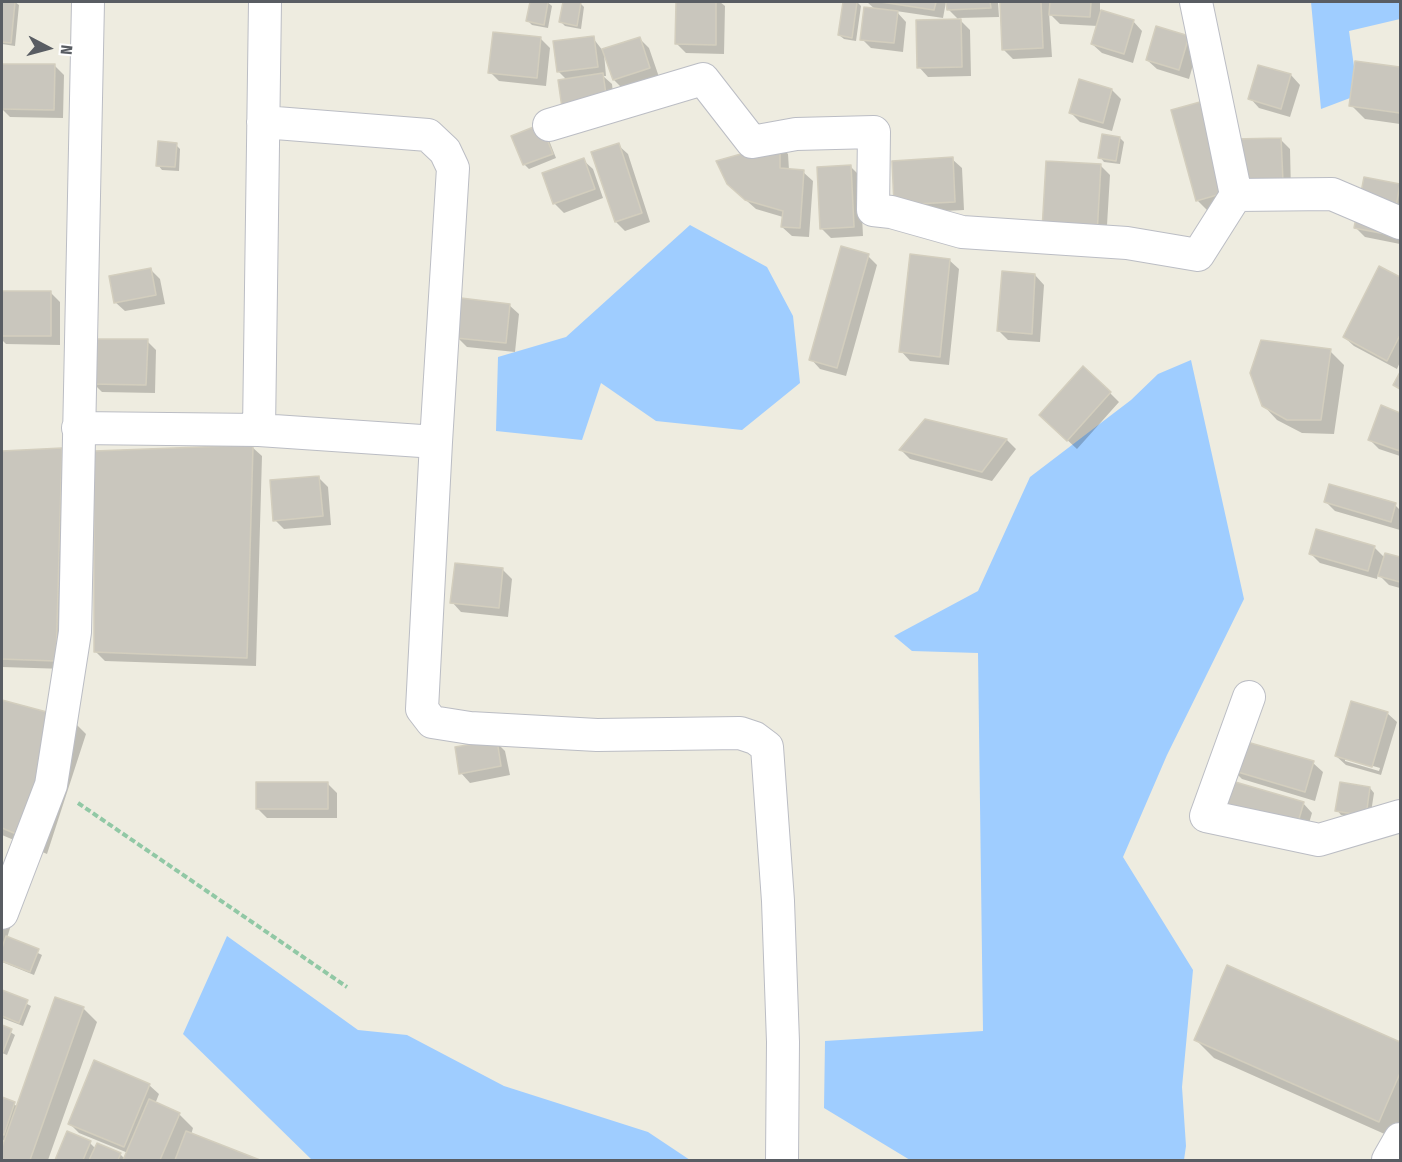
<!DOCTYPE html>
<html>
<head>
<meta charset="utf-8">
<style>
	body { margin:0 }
	#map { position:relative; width:1402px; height:1162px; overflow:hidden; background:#eeece0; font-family:"Fira Sans Condensed",sans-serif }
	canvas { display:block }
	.frame { position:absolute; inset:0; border:3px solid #595d63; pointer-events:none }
	.north { position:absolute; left:18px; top:18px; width:60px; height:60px; -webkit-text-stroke:4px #fff; paint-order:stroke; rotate:96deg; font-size:16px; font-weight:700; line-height:24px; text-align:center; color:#595d63 }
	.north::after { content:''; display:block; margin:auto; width:21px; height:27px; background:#595d63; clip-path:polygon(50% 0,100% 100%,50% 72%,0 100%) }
</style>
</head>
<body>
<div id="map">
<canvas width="1402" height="1162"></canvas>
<div class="frame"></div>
<div class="north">N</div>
</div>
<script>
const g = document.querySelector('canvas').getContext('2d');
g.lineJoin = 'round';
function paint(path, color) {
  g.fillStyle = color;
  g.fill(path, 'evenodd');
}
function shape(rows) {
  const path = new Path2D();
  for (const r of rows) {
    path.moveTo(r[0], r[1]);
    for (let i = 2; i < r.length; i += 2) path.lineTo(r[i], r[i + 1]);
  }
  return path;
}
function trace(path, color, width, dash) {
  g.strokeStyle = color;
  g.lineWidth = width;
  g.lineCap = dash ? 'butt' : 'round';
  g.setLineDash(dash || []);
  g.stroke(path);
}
paint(shape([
	[1311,2,1400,2,1400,19,1349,31,1358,95,1321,109],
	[690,225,767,267,793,316,800,383,742,430,656,421,601,383,582,440,496,431,498,357,566,337],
	[1191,360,1244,599,1167,755,1123,857,1193,970,1182,1087,1186,1146,1184,1160,910,1160,824,1108,825,1041,983,1031,978,653,912,651,894,636,978,591,1030,477,1131,400,1158,374],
	[227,936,358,1030,407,1035,504,1086,648,1132,690,1160,312,1160,183,1034]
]), '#9fcdff');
paint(shape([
	[2,2,15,2,19,5,15,46,2,44],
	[531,2,547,2,552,6,548,28,532,25,528,21],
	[564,2,580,3,584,7,581,29,565,26,561,22],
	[677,2,720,2,725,6,724,54,686,53,677,44],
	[844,2,857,2,861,6,856,41,844,39,839,35],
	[867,2,946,2,943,18,896,11,906,22,903,52,871,48,862,39,876,10],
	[948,2,998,2,999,17,958,18,970,30,971,76,928,77,919,67,960,21,948,9],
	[1002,2,1100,2,1100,11,1133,21,1142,31,1133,63,1102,53,1092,44,1098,26,1060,24,1049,13,1052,57,1013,59,1004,50],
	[593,38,603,51,639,38,649,48,659,77,623,89,614,80,604,53,606,76,603,76,612,84,615,111,567,80,558,71],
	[1188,38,1198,47,1189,79,1157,69,1147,60],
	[541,39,550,48,546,86,499,81,490,72],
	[1356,62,1400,68,1400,124,1365,119,1351,105],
	[2,65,55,66,64,75,63,118,10,117,2,109],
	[1291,75,1300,85,1290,117,1259,108,1250,98],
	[1112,90,1121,99,1112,131,1080,122,1071,113],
	[1199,104,1209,113,1233,203,1207,210,1197,200],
	[545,130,556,158,529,169,524,164],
	[1120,138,1124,142,1120,164,1104,162,1100,157],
	[1280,139,1290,149,1291,191,1237,183],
	[176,145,180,149,179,171,162,170,158,165],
	[618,145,628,154,650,222,625,231,616,222],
	[779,145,788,154,789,170,803,172,813,181,809,237,792,236,782,227,783,217,756,209,738,193],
	[952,159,962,168,964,210,905,213],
	[583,160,593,169,603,198,564,213,554,203],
	[1101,166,1110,175,1106,242,1043,230],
	[851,167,860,176,863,236,831,238,821,228],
	[1400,185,1400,244,1365,237,1356,228],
	[868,256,877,265,846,376,820,369,811,359],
	[949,260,959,269,949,365,910,361,901,351],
	[1380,268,1400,279,1400,362,1397,369,1354,346,1344,337],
	[151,270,160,279,165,304,125,311,115,302],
	[1035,275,1044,285,1040,342,1008,340,999,331],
	[2,292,51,293,60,302,60,345,6,344,2,340],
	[509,305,519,314,515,352,467,347,458,338],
	[147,341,156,350,155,393,102,392,93,383],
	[1330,351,1344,365,1334,434,1302,433,1277,420,1263,405],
	[1110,393,1119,402,1077,449,1050,424],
	[1382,407,1400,415,1400,456,1379,449,1370,440],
	[926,421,1007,440,1016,449,992,481,910,459,901,450],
	[252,447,262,456,256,666,105,661,95,651],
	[62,450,71,459,65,669,2,667,2,452],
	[318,477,328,487,331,525,284,529,275,520],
	[1326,502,1395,505,1400,510,1400,530,1335,511],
	[1374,547,1385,558,1386,555,1400,559,1400,588,1389,585,1378,574,1377,579,1320,563,1311,554],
	[503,570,512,579,508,617,461,612,452,602],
	[2,701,72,720,86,734,47,854,2,835],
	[1387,713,1397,722,1381,775,1346,765,1336,756],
	[1345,758,1380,768,1379,771,1345,761],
	[496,742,505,751,510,775,470,783,461,773],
	[1313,763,1323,772,1315,801,1242,779,1233,770],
	[327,783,337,793,337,818,267,818,258,809],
	[1370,788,1374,793,1370,819,1341,815,1337,810],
	[1303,803,1312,813,1305,837,1229,815],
	[2,866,10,869,24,883,7,938,42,955,34,975,2,962],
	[1228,967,1400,1043,1400,1133,1398,1140,1214,1058,1196,1040],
	[2,991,31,1006,23,1026,2,1018],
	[83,1008,97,1022,48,1160,2,1160,2,1142,4,1145,5,1141,2,1140,2,1099,17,1106],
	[2,1027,15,1035,7,1055,2,1053],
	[149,1085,159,1094,155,1104,179,1114,193,1128,191,1135,256,1160,57,1159,90,1143,96,1149,120,1154,125,1159,128,1153,79,1133,70,1124]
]), '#0003');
const building = shape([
	[2,2,15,2,11,43,2,42,2,2],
	[530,2,548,2,544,25,526,21,530,2],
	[563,2,581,2,577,26,559,22,563,2],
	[676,2,716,2,716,45,675,44,676,2],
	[843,2,857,2,852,38,838,35,843,2],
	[881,2,936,2,934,10,881,2],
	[946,2,990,2,991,8,947,10,946,2],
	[1000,2,1041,2,1043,48,1002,50,1000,2],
	[1050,2,1091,2,1090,17,1049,15,1050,2],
	[864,7,898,11,894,43,860,40,864,7],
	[1101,10,1134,20,1124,54,1091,44,1101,10],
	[961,19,962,67,917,68,916,20,961,19],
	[1156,26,1189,36,1179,70,1146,60,1156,26],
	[493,32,541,37,537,78,488,73,493,32],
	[594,36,598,67,557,72,553,41,594,36],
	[640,37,650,68,613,80,602,49,640,37],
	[1355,61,1400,67,1400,113,1349,106,1355,61],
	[2,64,55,64,54,110,2,109,2,64],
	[1258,65,1291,74,1281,109,1248,99,1258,65],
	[603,73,607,102,562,108,558,80,603,73],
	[1079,79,1112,89,1103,123,1069,113,1079,79],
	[1200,102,1224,193,1196,201,1171,110,1200,102],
	[541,124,553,154,523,165,511,136,541,124],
	[1102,134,1120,137,1116,161,1098,158,1102,134],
	[1281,138,1283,182,1236,183,1234,139,1281,138],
	[158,141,177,143,175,167,156,166,158,141],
	[619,143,642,213,615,222,591,152,619,143],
	[780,143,780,168,804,170,800,228,781,227,783,211,745,200,727,184,716,161,780,143],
	[953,157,955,202,894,205,892,161,953,157],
	[584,158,595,189,553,204,542,173,584,158],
	[1046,161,1101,164,1097,234,1042,230,1046,161],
	[851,165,854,227,820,229,817,167,851,165],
	[1364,177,1400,184,1391,235,1354,228,1364,177],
	[841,246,869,254,837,368,809,360,841,246],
	[910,254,950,259,940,357,899,352,910,254],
	[1379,266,1400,277,1400,335,1387,361,1343,337,1379,266],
	[151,268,156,295,114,303,109,276,151,268],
	[1002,271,1035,274,1032,334,997,331,1002,271],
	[2,291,51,291,51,336,2,336,2,291],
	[461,298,510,304,506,343,456,338,461,298],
	[92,339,148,339,146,385,92,384,92,339],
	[1261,340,1331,349,1321,420,1287,420,1262,406,1250,373,1261,340],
	[1083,366,1111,392,1067,441,1039,415,1083,366],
	[1400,372,1400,389,1393,385,1400,372],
	[1381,405,1400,413,1400,451,1368,440,1381,405],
	[925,419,1007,439,982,472,899,450,925,419],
	[253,445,247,658,94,652,94,451,253,445],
	[62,448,56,661,2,659,2,451,62,448],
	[319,476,323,516,273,521,270,480,319,476],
	[1329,484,1396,503,1391,522,1324,502,1329,484],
	[1316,529,1375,546,1368,571,1309,554,1316,529],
	[1385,553,1400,557,1400,582,1378,576,1385,553],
	[455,563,503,568,499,608,450,603,455,563],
	[2,700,73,719,33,841,2,828,2,700],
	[1351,701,1388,712,1372,767,1335,756,1351,701],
	[497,740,501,766,459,774,455,747,497,740],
	[1240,740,1314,761,1305,792,1231,770,1240,740],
	[1225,779,1304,802,1296,829,1218,806,1225,779],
	[256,782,328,782,328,809,256,809,256,782],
	[1340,782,1370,787,1366,816,1335,811,1340,782],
	[6,936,39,949,30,972,2,961,2,948,6,936],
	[1227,965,1400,1042,1400,1073,1379,1122,1194,1040,1227,965],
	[2,990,28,1000,19,1023,2,1016,2,990],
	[55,997,84,1007,30,1160,2,1160,2,1147,55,997],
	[2,1025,12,1029,3,1052,2,1052,2,1025],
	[94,1060,150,1084,124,1147,68,1124,94,1060],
	[2,1097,15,1102,4,1135,2,1134,2,1097],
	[149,1099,180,1113,160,1160,123,1160,149,1099],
	[67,1131,91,1141,83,1160,55,1160,67,1131],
	[186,1131,260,1160,175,1160,186,1131],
	[97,1143,121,1153,118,1160,89,1160,97,1143]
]);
paint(building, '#c9c6bd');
trace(building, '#d3cebe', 1.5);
const minor = shape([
	[1196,2,1236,195,1332,194,1400,223],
	[549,125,703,79,752,142,796,134,874,132,873,210,891,212,962,232,1127,243,1198,255,1236,195],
	[78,428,259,430,436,442,453,168,445,151,428,135,263,122],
	[259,430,265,2],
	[436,442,422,709,432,722,470,728,597,735,740,733,755,738,767,747,778,901,783,1042,782,1160],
	[1249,697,1206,816,1319,840,1400,816],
	[2,913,51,785,75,632,88,2],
	[1388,1160,1400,1139]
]);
trace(minor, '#bbbdc4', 34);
trace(shape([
	[78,803,347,987]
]), '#91c8a5', 4, [6, 3]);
trace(minor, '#fff', 32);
</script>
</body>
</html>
